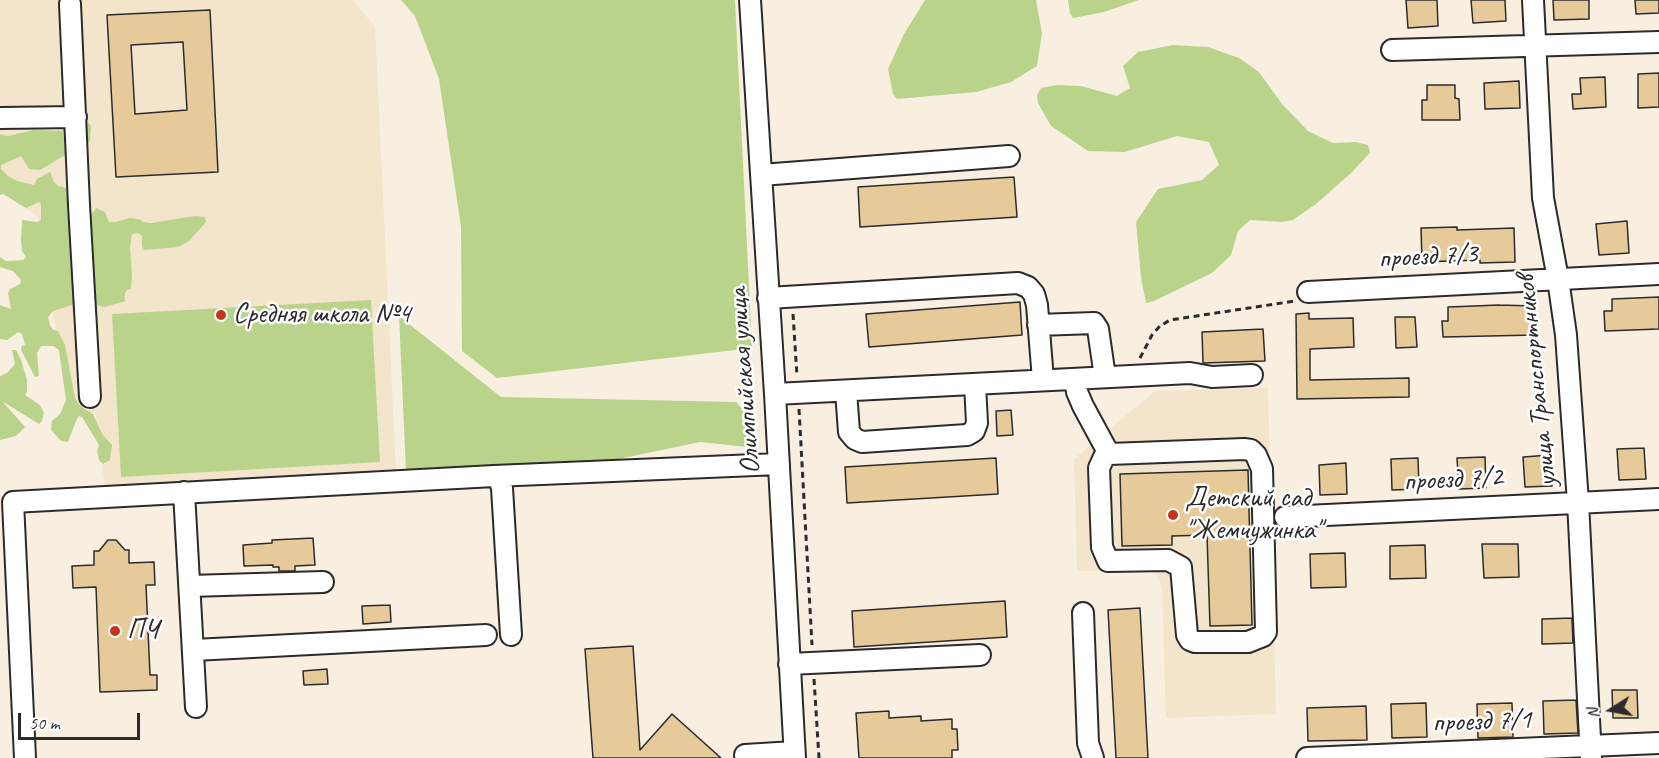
<!DOCTYPE html>
<html>
<head>
<meta charset="utf-8">
<style>
	body { margin:0 }
	#map { position:relative; width:1659px; height:758px; overflow:hidden; background:#f8efe1; font-family:Caveat,sans-serif }
	canvas { display:block }
	.north { position:absolute; left:1581px; top:680px; width:60px; height:60px; -webkit-text-stroke:4px #fff; paint-order:stroke; rotate:259deg; font-size:16px; font-weight:700; line-height:24px; text-align:center; color:#2b2b2b }
	.north::after { content:''; display:block; margin:auto; width:21px; height:27px; background:#2b2b2b; clip-path:polygon(50% 0,100% 100%,50% 72%,0 100%) }
	.scale { position:absolute; left:18px; top:713px; width:122px; height:27px; box-sizing:border-box; border:3px solid #2b2b2b; border-top:0; padding-left:8px; font-size:18px; line-height:21px; white-space:nowrap; color:#2b2b2b; -webkit-text-stroke:4px #fff; paint-order:stroke }
</style>
</head>
<body>
<div id="map">
<canvas width="1659" height="758"></canvas>
<div class="north">N</div>
<div class="scale">50 m</div>
</div>
<script>
const g = document.querySelector('canvas').getContext('2d');
g.lineJoin = 'round';
function paint(path, color) {
  g.fillStyle = color;
  g.fill(path, 'evenodd');
}
function shape(rows) {
  const path = new Path2D();
  for (const r of rows) {
    path.moveTo(r[0], r[1]);
    for (let i = 2; i < r.length; i += 2) path.lineTo(r[i], r[i + 1]);
  }
  return path;
}
function trace(path, color, width, dash) {
  g.strokeStyle = color;
  g.lineWidth = width;
  g.lineCap = dash ? 'butt' : 'round';
  g.setLineDash(dash || []);
  g.stroke(path);
}
function write(font, color, halo, rows, align = 'center') {
  g.font = font + ' Caveat,sans-serif';
  g.lineWidth = 5;
  g.setLineDash([]);
  g.textBaseline = 'middle';
  g.strokeStyle = halo;
  g.fillStyle = color;
  for (const [text, x, y, turn = 0] of rows) {
    g.save();
    g.translate(x, y);
    g.rotate((+turn || 0) * Math.PI / 180);
    g.textAlign = isNaN(turn) ? turn : align;
    if (halo) g.strokeText(text, 0, 0);
    g.fillText(text, 0, 0);
    g.restore();
  }
}
paint(shape([
	[0,0,353,0,375,27,396,473,105,486,95,413,68,413,39,218,0,189],
	[1268,388,1276,714,1166,718,1162,587,1154,570,1077,571,1074,459,1155,391]
]), '#f3e4cc');
paint(shape([
	[401,0,735,0,752,348,497,378,462,351,461,227,439,79,415,16],
	[925,0,1036,0,1042,33,1037,66,1011,82,976,92,897,99,893,94,888,69,904,34],
	[1068,0,1139,0,1104,12,1073,18,1070,13],
	[1173,45,1208,47,1239,58,1259,72,1282,104,1308,131,1333,143,1356,142,1368,145,1370,153,1350,174,1316,204,1293,220,1282,222,1250,220,1238,231,1231,255,1212,273,1154,301,1146,303,1141,278,1136,222,1158,189,1202,180,1219,165,1209,142,1177,136,1125,152,1088,151,1051,126,1038,103,1037,95,1041,88,1058,85,1081,86,1117,96,1130,88,1123,66,1138,52],
	[80,121,87,121,91,126,90,141,84,147,72,151,40,170,29,169,21,156,1,165,1,169,8,176,17,181,34,185,37,179,50,172,54,182,58,186,66,188,89,218,96,208,105,212,109,222,116,222,130,218,139,219,143,222,151,223,195,216,205,217,206,222,189,241,178,247,144,250,142,246,142,236,138,233,132,234,130,248,132,275,131,289,127,290,125,293,125,301,105,307,96,305,92,298,85,298,75,304,53,311,48,317,50,325,53,330,58,331,65,345,75,398,80,406,93,414,102,434,112,445,110,460,103,464,99,460,97,451,99,445,82,417,79,416,76,421,68,442,61,441,51,430,52,421,60,414,66,400,59,350,53,346,41,346,37,353,39,376,35,377,21,350,22,346,25,345,22,334,18,332,7,340,0,339,0,305,11,309,8,293,10,289,20,284,21,280,13,271,0,267,0,257,6,261,23,260,26,257,22,251,21,240,22,220,37,222,41,220,41,204,39,202,26,208,3,194,0,195,0,134,8,136,34,130,62,131],
	[371,300,380,462,121,477,112,314],
	[399,316,501,397,736,402,747,414,748,447,700,442,614,460,406,471],
	[12,350,16,350,21,360,27,380,27,392,25,395,40,405,44,413,42,421,39,424,2,401,25,427,16,436,0,440,0,376,7,373,15,364]
]), '#bad38a');
const building = shape([
	[1406,0,1437,0,1438,26,1408,28,1406,0],
	[1471,0,1505,0,1506,21,1473,23,1471,0],
	[1553,0,1589,0,1589,19,1554,20,1553,0],
	[1635,0,1659,0,1659,13,1636,14,1635,0],
	[210,10,218,172,116,177,107,15,210,10],
	[183,42,187,110,135,114,131,45,183,42],
	[1659,73,1659,107,1638,108,1638,74,1659,73],
	[1605,77,1606,107,1573,109,1572,94,1581,94,1580,78,1605,77],
	[1519,81,1520,108,1485,109,1484,83,1519,81],
	[1427,85,1455,85,1455,98,1459,99,1460,120,1422,120,1422,100,1427,100,1427,85],
	[1014,177,1017,217,860,227,858,187,1014,177],
	[1627,221,1629,253,1599,255,1596,224,1627,221],
	[1457,227,1457,230,1514,228,1515,262,1480,263,1480,260,1422,262,1421,228,1457,227],
	[1659,297,1659,329,1605,331,1604,311,1612,311,1612,299,1659,297],
	[1020,302,1022,335,869,347,866,314,1020,302],
	[1499,305,1534,306,1535,335,1443,337,1442,321,1448,321,1448,307,1499,305],
	[1309,313,1309,319,1353,318,1354,347,1310,349,1310,380,1409,378,1409,397,1297,399,1296,314,1309,313],
	[1395,317,1415,317,1417,347,1396,348,1395,317],
	[1263,329,1265,361,1203,363,1202,332,1263,329],
	[1011,410,1013,435,997,436,996,411,1011,410],
	[1644,448,1646,479,1619,480,1617,449,1644,448],
	[1550,455,1552,486,1525,487,1523,457,1550,455],
	[1485,457,1486,488,1459,489,1457,458,1485,457],
	[996,458,998,494,847,503,845,467,996,458],
	[1418,458,1419,489,1392,490,1391,459,1418,458],
	[1346,463,1347,494,1320,495,1319,465,1346,463],
	[1248,470,1252,625,1210,626,1207,535,1172,536,1172,545,1122,546,1120,474,1248,470],
	[313,538,315,565,295,566,295,571,279,571,279,567,273,567,273,565,244,566,243,545,272,543,272,540,313,538],
	[108,540,116,540,125,550,129,550,129,563,154,562,155,585,146,585,150,675,157,675,157,690,100,692,96,587,73,588,72,566,94,565,94,551,99,551,108,540],
	[1482,544,1518,544,1519,577,1484,578,1482,544],
	[1425,545,1426,578,1390,579,1390,546,1425,545],
	[1345,553,1346,587,1311,588,1310,554,1345,553],
	[1005,601,1007,637,854,647,852,611,1005,601],
	[390,605,391,622,363,624,362,606,390,605],
	[1140,608,1148,758,1116,758,1108,610,1140,608],
	[1572,618,1573,643,1542,644,1542,619,1572,618],
	[633,646,640,750,672,714,721,758,593,758,585,649,633,646],
	[327,669,328,684,304,685,303,671,327,669],
	[1612,690,1637,690,1638,718,1613,718,1612,690],
	[1576,700,1578,733,1544,734,1543,701,1576,700],
	[1426,703,1427,737,1392,738,1391,704,1426,703],
	[1512,703,1513,737,1478,738,1477,704,1512,703],
	[1366,706,1367,740,1308,741,1307,708,1366,706],
	[889,711,889,718,921,716,921,721,952,719,952,729,957,729,958,750,952,750,952,758,859,758,856,713,889,711]
]);
paint(building, '#e6ca9a');
trace(building, '#2b2b2b', 1.5);
const minor = shape([
	[750,0,775,394,795,758],
	[1533,0,1543,198,1558,279,1566,335,1578,502,1591,758],
	[70,4,79,205,90,397],
	[1392,50,1659,42],
	[0,118,76,117],
	[761,175,1009,156],
	[1308,292,1659,274],
	[768,298,1018,283,1028,287,1034,294,1037,305,1043,380],
	[1038,325,1094,323,1098,329,1105,377],
	[1075,379,1077,392,1083,406,1109,454,1244,449,1251,450,1256,455,1262,469,1266,632,1263,636,1248,642,1195,642,1190,640,1187,635,1181,567,1168,560,1108,561,1102,547,1099,468,1104,457,1109,454],
	[846,391,849,432,855,439,862,442,967,435,974,431,977,423,975,384],
	[775,394,1190,373,1212,377,1252,375],
	[494,476,779,464],
	[184,492,196,707],
	[1285,517,1659,499],
	[190,586,323,582],
	[1083,613,1088,743,1093,758],
	[194,650,486,635],
	[789,664,980,655],
	[745,755,794,752],
	[25,758,13,502,494,476,500,481,502,488,511,635],
	[1307,758,1659,743]
]);
trace(minor, '#2b2b2b', 24);
trace(shape([
	[793,314,797,376],
	[1140,358,1152,335,1160,326,1170,320,1295,301],
	[799,409,812,645],
	[814,679,819,758]
]), '#2b2b2b', 3, [6, 4.5]);
trace(minor, '#fff', 20);
for (const [x, y, r, color] of [
	[221,315,6,"#c8321e"],
	[1173,515,6,"#c8321e"],
	[115,631,6,"#c8321e"]
]) {
  const dot = new Path2D();
  dot.arc(x, y, r, 0, 2 * Math.PI);
  g.fillStyle = color;
  g.fill(dot);
  trace(dot, '#fff', 2);
}
write('28px', '#2b2b2b', '#fff', [
	["проезд 7/3",1428,257,-3],
	["Олимпийская улица",745,381,-94],
	["улица Транспортников",1537,381,-96],
	["проезд 7/2",1453,480,-3],
	["проезд 7/1",1482,722,-2]
]);
write('28px', '#2b2b2b', '#fff', [
	["Средняя школа №4",233,315],
	["Детский сад",1185,499],
	["\"Жемчужинка\"",1185,531],
	["ПЧ",127,631]
], 'left');
</script>
</body>
</html>
